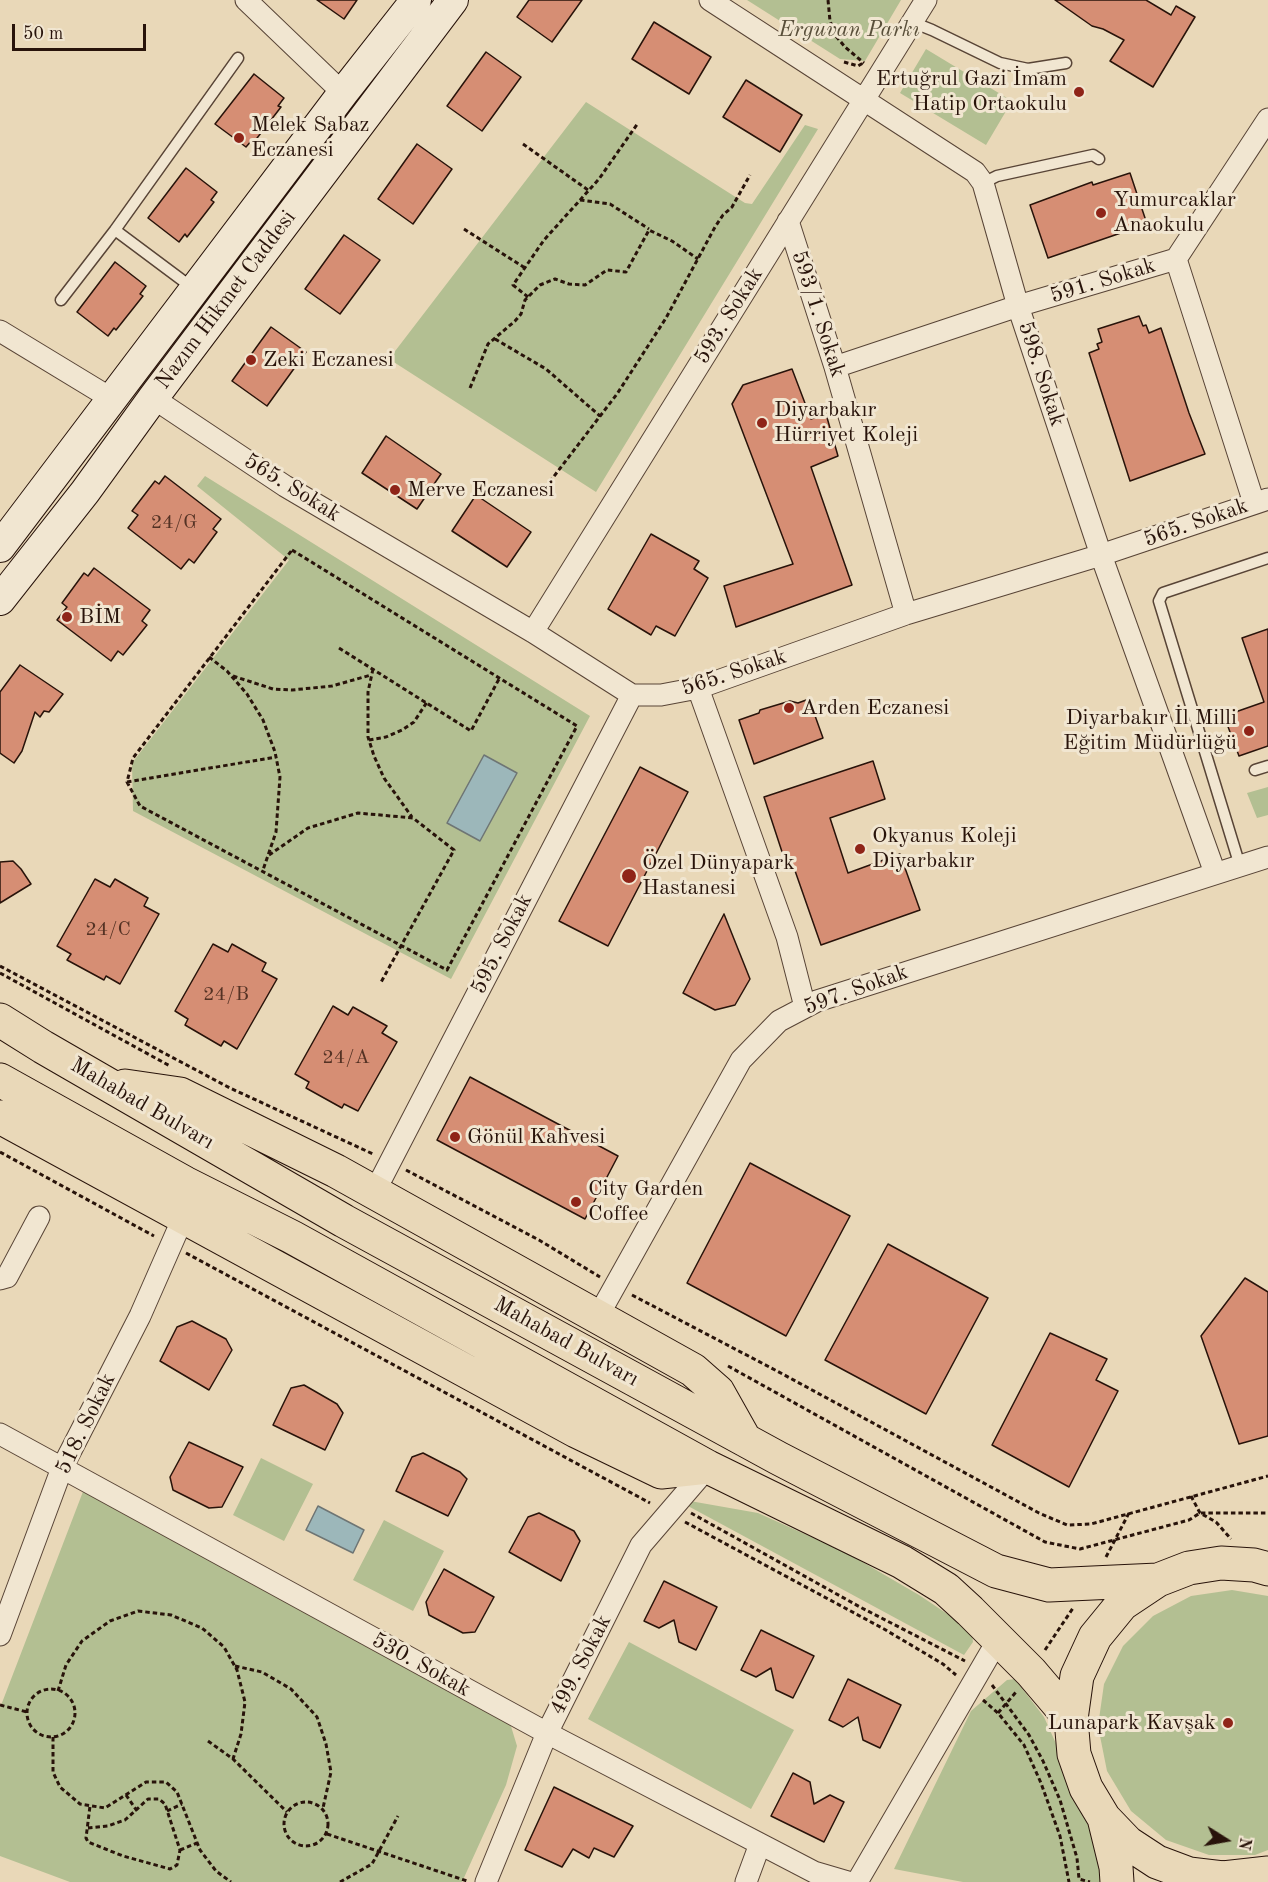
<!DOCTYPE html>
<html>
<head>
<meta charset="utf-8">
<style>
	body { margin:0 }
	#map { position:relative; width:1268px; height:1882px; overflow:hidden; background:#e9d8b8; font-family:"Old Standard TT",serif }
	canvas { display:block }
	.north { position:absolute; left:1196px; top:1810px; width:60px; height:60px; -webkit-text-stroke:4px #f1e6d1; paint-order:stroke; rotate:101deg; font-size:16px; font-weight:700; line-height:24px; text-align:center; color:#28130a }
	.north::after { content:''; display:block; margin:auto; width:21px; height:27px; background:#28130a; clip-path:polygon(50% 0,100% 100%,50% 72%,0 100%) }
	.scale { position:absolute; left:12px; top:24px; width:134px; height:27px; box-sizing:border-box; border:3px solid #28130a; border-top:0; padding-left:8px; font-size:18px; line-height:21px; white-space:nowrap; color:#28130a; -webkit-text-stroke:4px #f1e6d1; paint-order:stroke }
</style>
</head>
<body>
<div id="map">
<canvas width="1268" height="1882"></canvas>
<div class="north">N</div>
<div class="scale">50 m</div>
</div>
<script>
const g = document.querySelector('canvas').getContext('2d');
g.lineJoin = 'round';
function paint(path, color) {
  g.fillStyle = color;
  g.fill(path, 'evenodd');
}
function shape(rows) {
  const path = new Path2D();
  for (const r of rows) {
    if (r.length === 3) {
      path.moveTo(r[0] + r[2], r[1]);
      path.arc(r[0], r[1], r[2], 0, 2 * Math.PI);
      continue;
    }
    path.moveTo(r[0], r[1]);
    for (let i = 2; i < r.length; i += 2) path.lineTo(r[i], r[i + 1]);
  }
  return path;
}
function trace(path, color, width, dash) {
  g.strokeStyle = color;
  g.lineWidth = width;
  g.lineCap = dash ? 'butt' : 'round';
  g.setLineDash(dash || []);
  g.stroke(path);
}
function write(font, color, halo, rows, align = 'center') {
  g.font = font + ' "Old Standard TT",serif';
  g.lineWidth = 6;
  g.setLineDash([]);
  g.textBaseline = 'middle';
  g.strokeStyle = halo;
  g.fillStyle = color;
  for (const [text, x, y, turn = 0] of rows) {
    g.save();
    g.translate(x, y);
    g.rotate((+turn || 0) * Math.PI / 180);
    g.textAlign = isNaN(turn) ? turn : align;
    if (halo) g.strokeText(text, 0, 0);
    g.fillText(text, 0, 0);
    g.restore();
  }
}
paint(shape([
	[747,0,901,0,865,61,840,59],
	[926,49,1012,101,986,145,900,93],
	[586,102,745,203,752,204,805,125,818,129,596,492,389,359],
	[205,476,590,716,451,979,133,811,132,763,289,560,197,486],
	[1268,787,1268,815,1257,818,1247,793],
	[261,1458,313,1484,284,1541,233,1515],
	[84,1489,510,1723,517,1746,506,1785,462,1882,70,1882,0,1856,0,1708],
	[690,1501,758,1513,847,1553,919,1595,955,1619,972,1634,973,1642,964,1655,688,1506],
	[384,1520,444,1551,413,1611,353,1580],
	[1232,1590,1268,1596,1268,1850,1255,1855,1209,1855,1166,1840,1131,1811,1107,1771,1098,1726,1104,1684,1123,1646,1153,1616,1191,1596],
	[629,1642,794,1730,751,1809,588,1719],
	[1015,1679,1044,1717,1071,1777,1096,1846,1104,1882,963,1882,894,1869,971,1711,1007,1680]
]), '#b3bf92');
const water = shape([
	[484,755,517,773,480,841,447,823,484,755],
	[318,1506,364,1530,353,1553,306,1530,318,1506]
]);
paint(water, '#9cb7ba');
trace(water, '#6e7574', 1.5);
const building = shape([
	[317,0,357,0,344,19,317,0],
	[529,0,582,0,552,42,517,17,529,0],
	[1055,0,1146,0,1171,15,1176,6,1195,17,1153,87,1110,61,1124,40,1103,29,1092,26,1055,0],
	[654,22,711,57,689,94,632,59,654,22],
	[486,52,521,77,482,131,447,106,486,52],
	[254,74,284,98,278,106,281,107,254,142,252,140,246,147,215,124,254,74],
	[746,80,802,115,780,152,723,117,746,80],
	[417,144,452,169,413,224,378,199,417,144],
	[186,168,217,192,211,200,214,202,187,237,185,234,179,242,148,218,186,168],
	[1130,173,1147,224,1048,258,1030,205,1092,182,1093,185,1130,173],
	[344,235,380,260,340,314,305,289,344,235],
	[115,262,146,286,140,294,143,296,116,330,114,328,108,336,77,312,115,262],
	[1139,316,1143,326,1146,325,1149,333,1161,328,1189,413,1205,454,1130,481,1089,353,1099,349,1097,344,1102,342,1098,329,1139,316],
	[271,327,306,352,267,406,232,381,271,327],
	[792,369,811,419,826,414,838,456,811,467,852,585,736,627,724,586,793,564,732,404,743,385,792,369],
	[386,436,441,474,417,509,362,473,386,436],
	[165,476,221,519,213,529,217,532,194,563,189,559,181,569,128,528,138,515,132,511,155,481,159,484,165,476],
	[476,495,531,532,507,567,452,531,476,495],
	[651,534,699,561,694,569,708,578,675,636,656,626,651,635,608,609,651,534],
	[94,568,150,610,142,621,147,625,123,655,118,651,111,661,57,620,67,607,62,603,84,573,88,576,94,568],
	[1268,629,1268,746,1239,756,1224,716,1264,702,1242,638,1268,629],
	[20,665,63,694,49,712,44,711,40,717,35,712,22,751,14,763,0,753,0,692,20,665],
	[809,699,823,738,754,764,739,720,759,713,760,710,790,701,798,703,809,699],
	[873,761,885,799,830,818,848,873,900,854,920,910,821,945,793,865,787,867,764,797,873,761],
	[640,767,688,792,608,946,559,921,640,767],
	[13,861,21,869,31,884,0,903,0,862,13,861],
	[95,879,110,887,115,879,148,898,144,906,159,914,120,984,106,976,104,980,67,960,71,954,57,946,95,879],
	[724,914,750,979,735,1005,715,1010,683,993,724,914],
	[213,944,228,952,232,944,266,963,262,971,277,979,237,1049,224,1041,221,1046,185,1025,188,1019,175,1011,213,944],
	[333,1006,348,1015,353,1007,387,1026,382,1033,397,1042,358,1111,344,1104,342,1108,306,1088,309,1082,295,1074,333,1006],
	[470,1077,618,1156,585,1219,437,1140,470,1077],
	[750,1163,850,1216,786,1336,687,1283,750,1163],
	[888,1244,988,1298,926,1414,825,1360,888,1244],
	[1245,1278,1268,1292,1268,1436,1239,1444,1201,1336,1245,1278],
	[192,1321,226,1339,232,1350,209,1390,160,1361,177,1327,192,1321],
	[1050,1333,1107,1359,1096,1380,1118,1391,1069,1487,992,1445,1050,1333],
	[304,1385,337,1404,343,1413,325,1450,273,1425,291,1388,304,1385],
	[189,1442,243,1467,222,1507,209,1508,173,1490,170,1477,189,1442],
	[423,1453,460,1472,467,1479,448,1516,396,1491,412,1457,423,1453],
	[539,1513,574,1531,580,1541,561,1581,509,1552,528,1517,539,1513],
	[444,1569,494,1597,475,1632,463,1633,429,1615,426,1602,444,1569],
	[664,1581,717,1607,696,1650,679,1642,674,1620,659,1628,644,1621,664,1581],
	[761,1630,814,1656,793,1698,776,1690,771,1668,756,1677,741,1670,761,1630],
	[848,1679,901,1705,880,1748,863,1740,858,1717,843,1727,829,1720,848,1679],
	[793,1773,810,1782,814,1804,830,1795,844,1802,824,1842,771,1816,793,1773],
	[554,1787,633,1826,614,1857,594,1848,589,1858,573,1849,562,1867,525,1850,554,1787]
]);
paint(building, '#d68e74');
trace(building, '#28130a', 1.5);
const lane = shape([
	[912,22,932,30,1000,63,1028,69,1066,63],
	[983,183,997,176,1093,155,1099,159],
	[115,230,194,289],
	[61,300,115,230,238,58],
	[1255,770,1268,766],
	[1240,866,1159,601,1163,593,1268,558]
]);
const street = shape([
	[246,0,343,93],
	[710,0,975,172,983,183,1018,306,1101,555,1215,873],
	[788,221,835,367,906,614],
	[1176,259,1254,503],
	[0,331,112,399],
	[835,367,1018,306,1176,259,1268,119],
	[153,398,285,486,533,632,632,695,661,695,698,688,906,614,1101,555,1268,499],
	[533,632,926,0],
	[698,688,787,937,805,1007],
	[374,1193,632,695],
	[0,1279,7,1277,39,1217],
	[597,1318,741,1060,779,1021,817,1001,1268,857],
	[0,1434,547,1733,814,1872,848,1882],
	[0,1635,62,1468,140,1316,183,1218],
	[486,1882,547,1733,641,1545,708,1467],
	[746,1882,760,1844],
	[857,1882,999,1638]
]);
const secondary = shape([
	[0,547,343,93,416,0],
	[0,600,85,492,153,398,453,0]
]);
const primary = shape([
	[0,1020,43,1047,344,1221,778,1458,996,1571,1049,1585,1158,1580],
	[0,1080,185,1183,292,1237,708,1467,902,1562,946,1589,970,1611,1031,1672,1071,1719],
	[125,1086,180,1094,336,1171,693,1370,718,1392,745,1440],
	[0,1117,576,1431,661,1472,708,1467],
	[1268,1569,1254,1565,1221,1563,1189,1568,1158,1580,1122,1604,1095,1637,1077,1676,1071,1719,1074,1754,1086,1788,1104,1818,1128,1843,1157,1862,1189,1874,1223,1878,1268,1873],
	[1104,1818,1116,1867,1117,1882]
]);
trace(lane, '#584436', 13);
trace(street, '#584436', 23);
trace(secondary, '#28130a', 32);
trace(primary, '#28130a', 35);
trace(shape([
	[828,0,830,21,836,36,845,47,864,63],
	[844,62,858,66,863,63],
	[523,144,588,190],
	[580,200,610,204,649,229],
	[464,229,525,268],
	[528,297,513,285,544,240,599,179,638,123],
	[495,339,546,369,600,416],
	[470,388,488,344,515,321,521,314,525,300,540,285,555,279,569,284,585,285,607,270,626,272,649,230,672,241,698,259],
	[545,488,617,394,666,318,715,227,723,215,732,207,750,175],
	[292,550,577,726,447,970,140,806,127,782,133,758,292,550],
	[339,648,471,731,499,679],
	[209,657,227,671,247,694,263,720,275,752,280,777,276,832,263,870],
	[373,669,368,692,368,737,374,756,384,778,412,817],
	[233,676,273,689,292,690,332,686,371,675],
	[369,740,386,737,402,730,414,722,427,702],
	[127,782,276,757],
	[269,855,308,828,358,813,413,818,454,850,380,984],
	[0,966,230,1088,373,1154],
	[0,973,170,1066],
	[0,1152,154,1236],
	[406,1170,539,1240,600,1277],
	[186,1253,650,1503],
	[632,1295,777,1371,1039,1513,1067,1525,1091,1524,1268,1476],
	[728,1366,1045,1542,1080,1549,1189,1520,1200,1513,1268,1513],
	[1191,1496,1200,1513,1216,1522,1231,1539],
	[691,1513,860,1607,965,1661],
	[685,1522,884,1629,943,1664,956,1675],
	[1106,1557,1129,1513],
	[1045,1650,1073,1608],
	[235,1666,262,1672,291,1689,317,1717,326,1744,331,1772,323,1808],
	[992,1685,1029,1735,1043,1761,1060,1800,1077,1858,1079,1879,1090,1882],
	[51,1713,24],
	[58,1691,66,1665,82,1641,110,1621,138,1611,171,1615,202,1628,224,1647,237,1670,245,1702,241,1734,233,1759],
	[983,1700,998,1713,1024,1745,1041,1783,1060,1836,1069,1882],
	[0,1705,27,1712],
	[998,1713,1016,1692],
	[53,1737,53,1772,60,1787,80,1804,105,1808,146,1782,166,1782,177,1792,200,1850,216,1871,231,1882],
	[208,1741,233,1759,287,1812],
	[126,1795,137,1811],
	[306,1824,22],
	[167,1811,182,1804],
	[88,1828,108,1826,125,1820,148,1799,159,1799,165,1804,180,1850,177,1865,170,1869,123,1856,88,1842,86,1838,90,1806],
	[327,1834,467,1881],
	[180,1850,197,1843],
	[340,1882,372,1864,398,1816]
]), '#28130a', 3, [4.5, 3]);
trace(lane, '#f1e6d1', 10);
trace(street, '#f1e6d1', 21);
trace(secondary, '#f1e6d1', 30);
trace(primary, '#e9d8b8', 33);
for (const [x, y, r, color] of [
	[1079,92,6,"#8f2418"],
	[239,138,6,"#8f2418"],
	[1101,213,6,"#8f2418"],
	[251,360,6,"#8f2418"],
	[762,423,6,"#8f2418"],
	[395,490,6,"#8f2418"],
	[67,617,6,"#8f2418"],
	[789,708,6,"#8f2418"],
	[1249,731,6,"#8f2418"],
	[860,849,6,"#8f2418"],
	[629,876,8,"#8f2418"],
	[455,1137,6,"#8f2418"],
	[576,1202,6,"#8f2418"],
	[1228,1723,6,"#8f2418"]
]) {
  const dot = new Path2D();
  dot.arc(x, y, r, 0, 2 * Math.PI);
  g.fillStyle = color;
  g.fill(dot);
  trace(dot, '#f1e6d1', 2);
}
write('20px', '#543224', null, [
	["24/G",174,523],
	["24/C",108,930],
	["24/B",226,995],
	["24/A",346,1058]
]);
write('italic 22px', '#594f3a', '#f1e6d1', [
	["Erguvan Parkı",849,30]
]);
write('22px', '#28130a', '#f1e6d1', [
	["Ertuğrul Gazi İmam",1067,79,"right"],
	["Hatip Ortaokulu",1067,104,"right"],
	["Melek Sabaz",251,125],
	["Eczanesi",251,150],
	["Yumurcaklar",1113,200],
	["Anaokulu",1113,225],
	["Zeki Eczanesi",263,360],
	["Diyarbakır",774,410],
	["Hürriyet Koleji",774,435],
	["Merve Eczanesi",407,490],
	["BİM",79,617],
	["Arden Eczanesi",801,708],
	["Diyarbakır İl Milli",1237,718,"right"],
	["Eğitim Müdürlüğü",1237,743,"right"],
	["Okyanus Koleji",872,836],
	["Diyarbakır",872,861],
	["Özel Dünyapark",642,863],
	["Hastanesi",642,888],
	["Gönül Kahvesi",467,1137],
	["City Garden",588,1189],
	["Coffee",588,1214],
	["Lunapark Kavşak",1216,1723,"right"]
], 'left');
write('22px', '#28130a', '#f1e6d1', [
	["591. Sokak",1103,281,-17],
	["Nazım Hikmet Caddesi",226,300,-53],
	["593/1. Sokak",818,314,72],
	["593. Sokak",729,316,-58],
	["598. Sokak",1041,374,72],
	["565. Sokak",292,488,32],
	["565. Sokak",1196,523,-19],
	["565. Sokak",734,673,-18],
	["595. Sokak",502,944,-63],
	["597. Sokak",856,990,-20],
	["Mahabad Bulvarı",142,1104,30],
	["Mahabad Bulvarı",566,1342,29],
	["518. Sokak",86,1424,-64],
	["530. Sokak",421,1665,29],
	["499. Sokak",581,1665,-63]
]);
</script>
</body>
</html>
